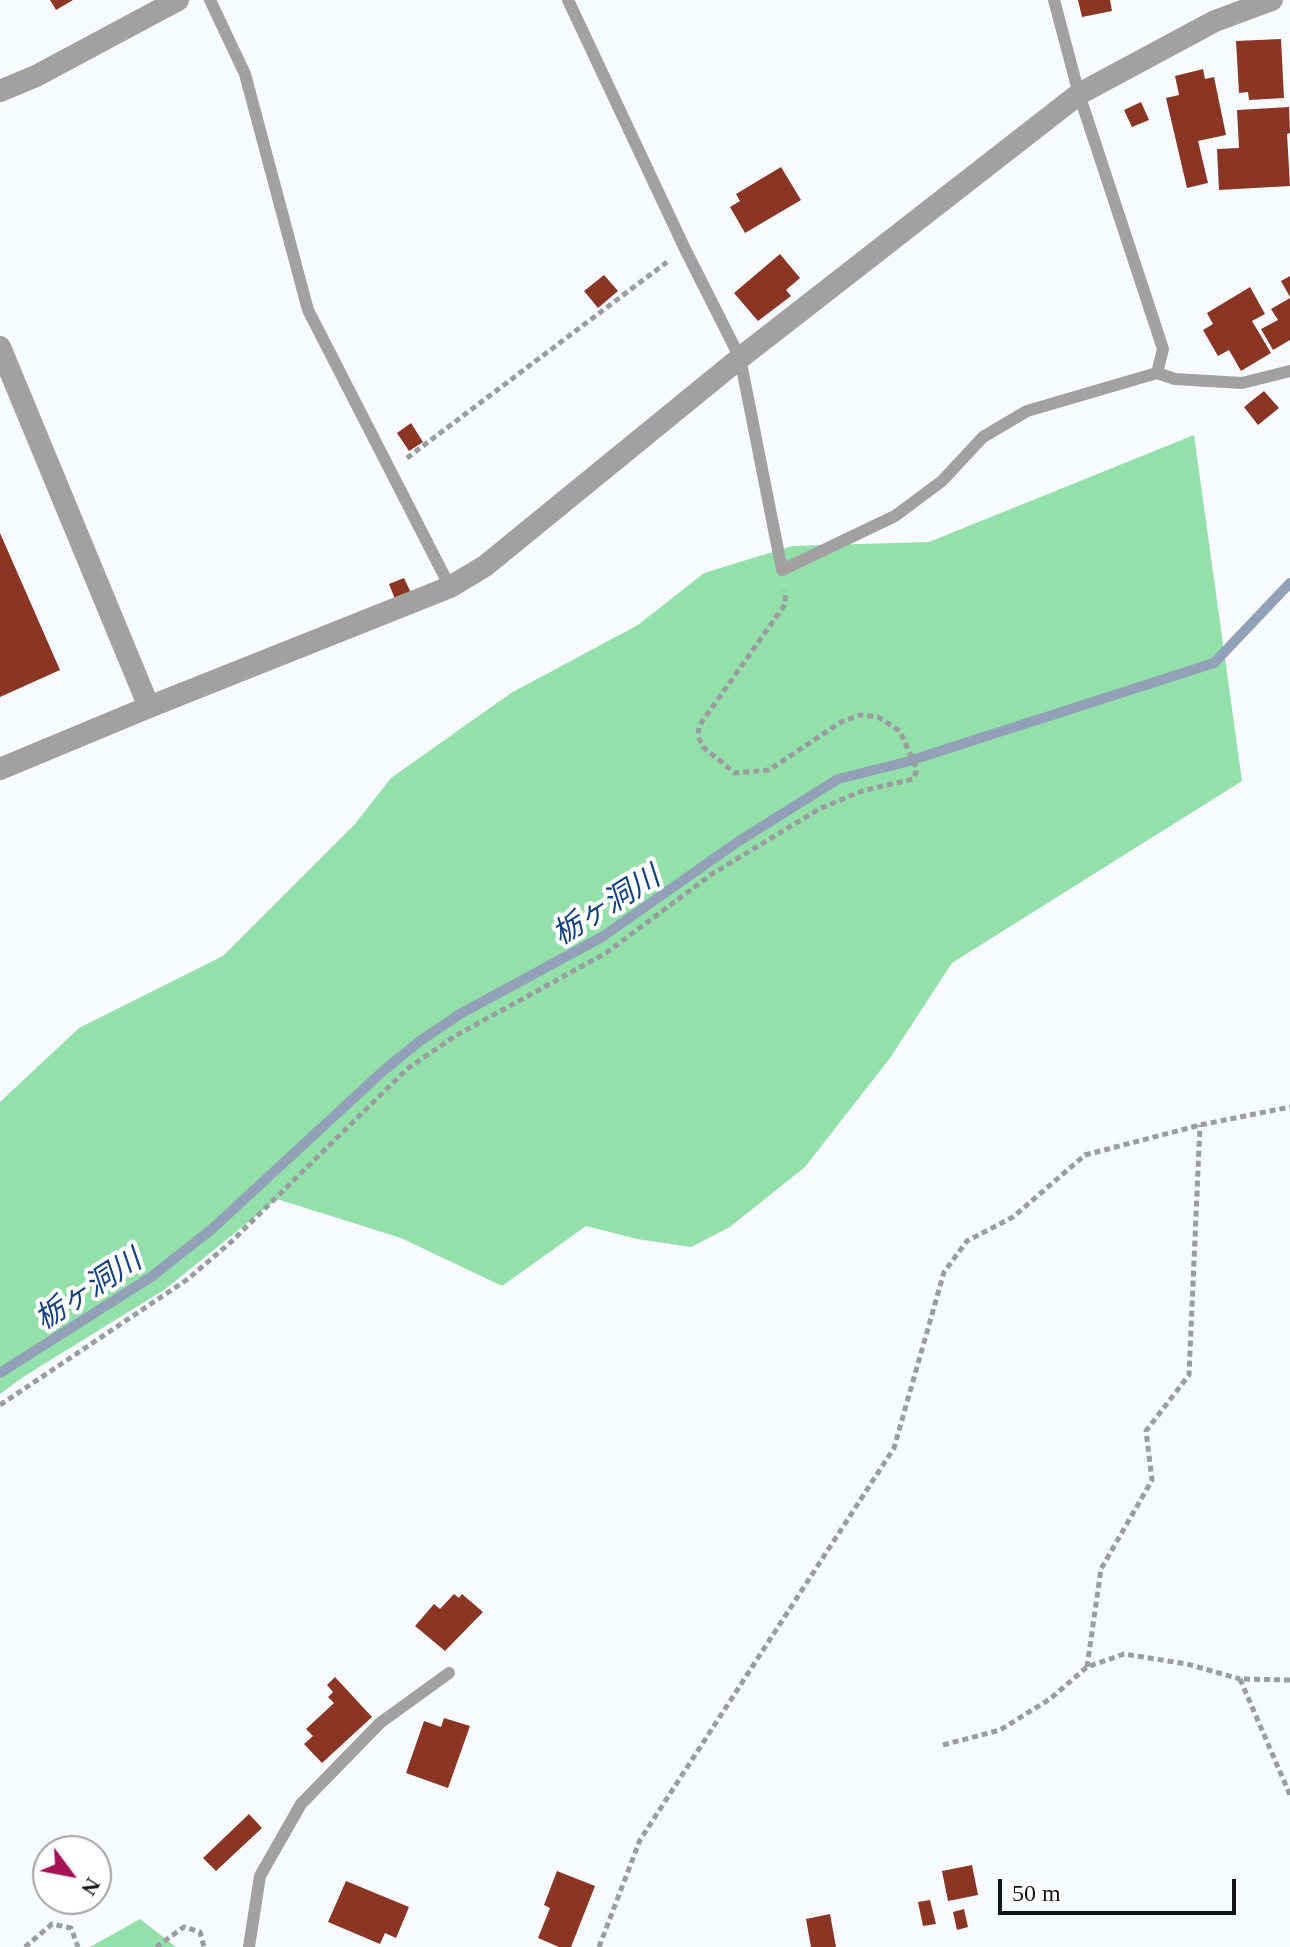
<!DOCTYPE html>
<html>
<head>
<meta charset="utf-8">
<style>
	body { margin:0 }
	#map { position:relative; width:1290px; height:1947px; overflow:hidden; background:#f7fafe; font-family:Georgia,serif }
	canvas { display:block }
	.north { position:absolute; left:32px; top:1835px; width:80px; height:80px; box-sizing:border-box; background:#fff; border:2px solid #a1a1a2; border-radius:50%; rotate:122deg; font-size:22px; font-weight:700; line-height:32px; text-align:center; color:#131416 }
	.north::after { content:''; display:block; margin:auto; width:28px; height:36px; background:#a51455; clip-path:polygon(50% 0,100% 100%,50% 72%,0 100%) }
	.scale { position:absolute; left:998px; top:1879px; width:238px; height:36px; box-sizing:border-box; border:4px solid #131416; border-top:0; padding-left:10px; font-size:24px; line-height:28px; white-space:nowrap; color:#131416; -webkit-text-stroke:6px #fff; paint-order:stroke }
</style>
</head>
<body>
<div id="map">
<canvas width="1290" height="1947"></canvas>
<div class="north">N</div>
<div class="scale">50 m</div>
</div>
<script>
const g = document.querySelector('canvas').getContext('2d');
g.lineJoin = 'round';
function paint(path, color) {
  g.fillStyle = color;
  g.fill(path, 'evenodd');
}
function shape(rows) {
  const path = new Path2D();
  for (const r of rows) {
    path.moveTo(r[0], r[1]);
    for (let i = 2; i < r.length; i += 2) path.lineTo(r[i], r[i + 1]);
  }
  return path;
}
function trace(path, color, width, dash) {
  g.strokeStyle = color;
  g.lineWidth = width;
  g.lineCap = dash ? 'butt' : 'round';
  g.setLineDash(dash || []);
  g.stroke(path);
}
function write(font, color, halo, rows, align = 'center') {
  g.font = font + ' Georgia,"Noto Sans JP",serif';
  g.lineWidth = 8;
  g.setLineDash([]);
  g.textBaseline = 'middle';
  g.strokeStyle = halo;
  g.fillStyle = color;
  for (const [text, x, y, turn = 0] of rows) {
    g.save();
    g.translate(x, y);
    g.rotate((+turn || 0) * Math.PI / 180);
    g.textAlign = isNaN(turn) ? turn : align;
    if (halo) g.strokeText(text, 0, 0);
    g.fillText(text, 0, 0);
    g.restore();
  }
}
paint(shape([
	[1194,435,1242,781,952,963,890,1058,805,1167,730,1227,691,1247,637,1239,586,1226,502,1286,401,1238,277,1199,164,1290,23,1377,0,1394,0,1102,79,1028,223,956,355,824,391,778,511,693,638,625,704,573,792,546,929,542],
	[140,1919,176,1947,90,1947]
]), '#93e0ab');
trace(shape([
	[0,1373,151,1277,212,1229,383,1071,420,1041,460,1014,602,937,739,841,838,779,906,762,1214,663,1290,583]
]), '#92a1b7', 10);
paint(shape([
	[50,0,73,0,56,10],
	[1078,0,1110,0,1112,11,1082,17],
	[1281,39,1284,98,1249,100,1248,92,1239,93,1236,41],
	[1203,69,1205,79,1214,77,1226,135,1198,141,1208,183,1187,188,1166,98,1179,95,1175,76],
	[1141,102,1149,120,1132,127,1124,110],
	[1289,107,1290,133,1287,134,1290,186,1219,190,1217,149,1239,148,1237,110],
	[781,167,801,200,745,233,730,207,740,201,736,194],
	[780,254,800,278,786,290,791,296,758,321,734,293],
	[604,275,618,291,598,308,584,291],
	[1290,276,1290,297,1281,281],
	[1250,287,1265,314,1252,321,1271,353,1241,371,1229,350,1218,356,1203,330,1213,324,1207,313],
	[1290,298,1290,340,1273,350,1261,329,1278,320,1271,309],
	[1264,391,1279,408,1258,425,1244,407],
	[411,423,423,442,409,451,397,433],
	[0,533,60,670,0,697],
	[404,578,411,593,395,599,389,584],
	[454,1594,459,1598,462,1594,483,1612,445,1651,415,1626,434,1604,440,1609],
	[335,1677,372,1717,322,1763,304,1744,313,1736,306,1729,334,1703,328,1697,333,1692,327,1685],
	[444,1718,470,1726,448,1788,406,1773,424,1721,441,1727],
	[249,1814,262,1828,216,1871,203,1858],
	[972,1865,978,1895,948,1901,942,1871],
	[557,1871,595,1886,571,1947,559,1947,538,1938,550,1908,544,1905],
	[346,1881,409,1907,396,1938,385,1933,380,1944,328,1922],
	[930,1900,936,1924,923,1926,918,1902],
	[964,1909,968,1927,957,1930,953,1912],
	[830,1914,836,1947,811,1947,806,1919]
]), '#8b3525');
trace(shape([
	[407,458,667,262],
	[0,1405,188,1279,232,1241,407,1069,455,1036,606,953,712,874,819,809,862,791,913,779,917,770,900,731,878,717,860,715,841,722,769,770,735,773,703,747,698,736,699,726,786,603,784,591],
	[1087,1667,1101,1569,1152,1480,1146,1431,1189,1375,1200,1125],
	[1290,1680,1240,1679,1290,1795],
	[943,1745,1000,1730,1050,1699,1087,1667,1124,1654,1187,1664,1240,1679],
	[25,1947,52,1924,71,1928,78,1947],
	[156,1947,184,1927,200,1932,204,1947],
	[599,1947,640,1840,894,1448,944,1272,967,1241,1013,1217,1085,1155,1200,1125,1290,1107]
]), '#9a9c9f', 5, [6, 4]);
trace(shape([
	[210,0,245,74,308,310,450,587],
	[568,0,685,249,740,358,782,570,895,516,942,481,983,437,1027,411,1157,373,1175,379,1242,383,1290,371],
	[1054,0,1079,94,1163,349,1157,373],
	[249,1947,260,1876,301,1804,380,1723,449,1673]
]), '#a3a1a0', 12);
trace(shape([
	[0,91,36,76,178,0],
	[0,347,149,707],
	[0,769,149,707,450,587,485,566,740,358,1079,94,1215,21,1272,0]
]), '#a3a1a0', 22);
write('italic 30px', '#154284', '#fff', [
	["栃ヶ洞川",605,904,-32],
	["栃ヶ洞川",87,1288,-33]
]);
</script>
</body>
</html>
